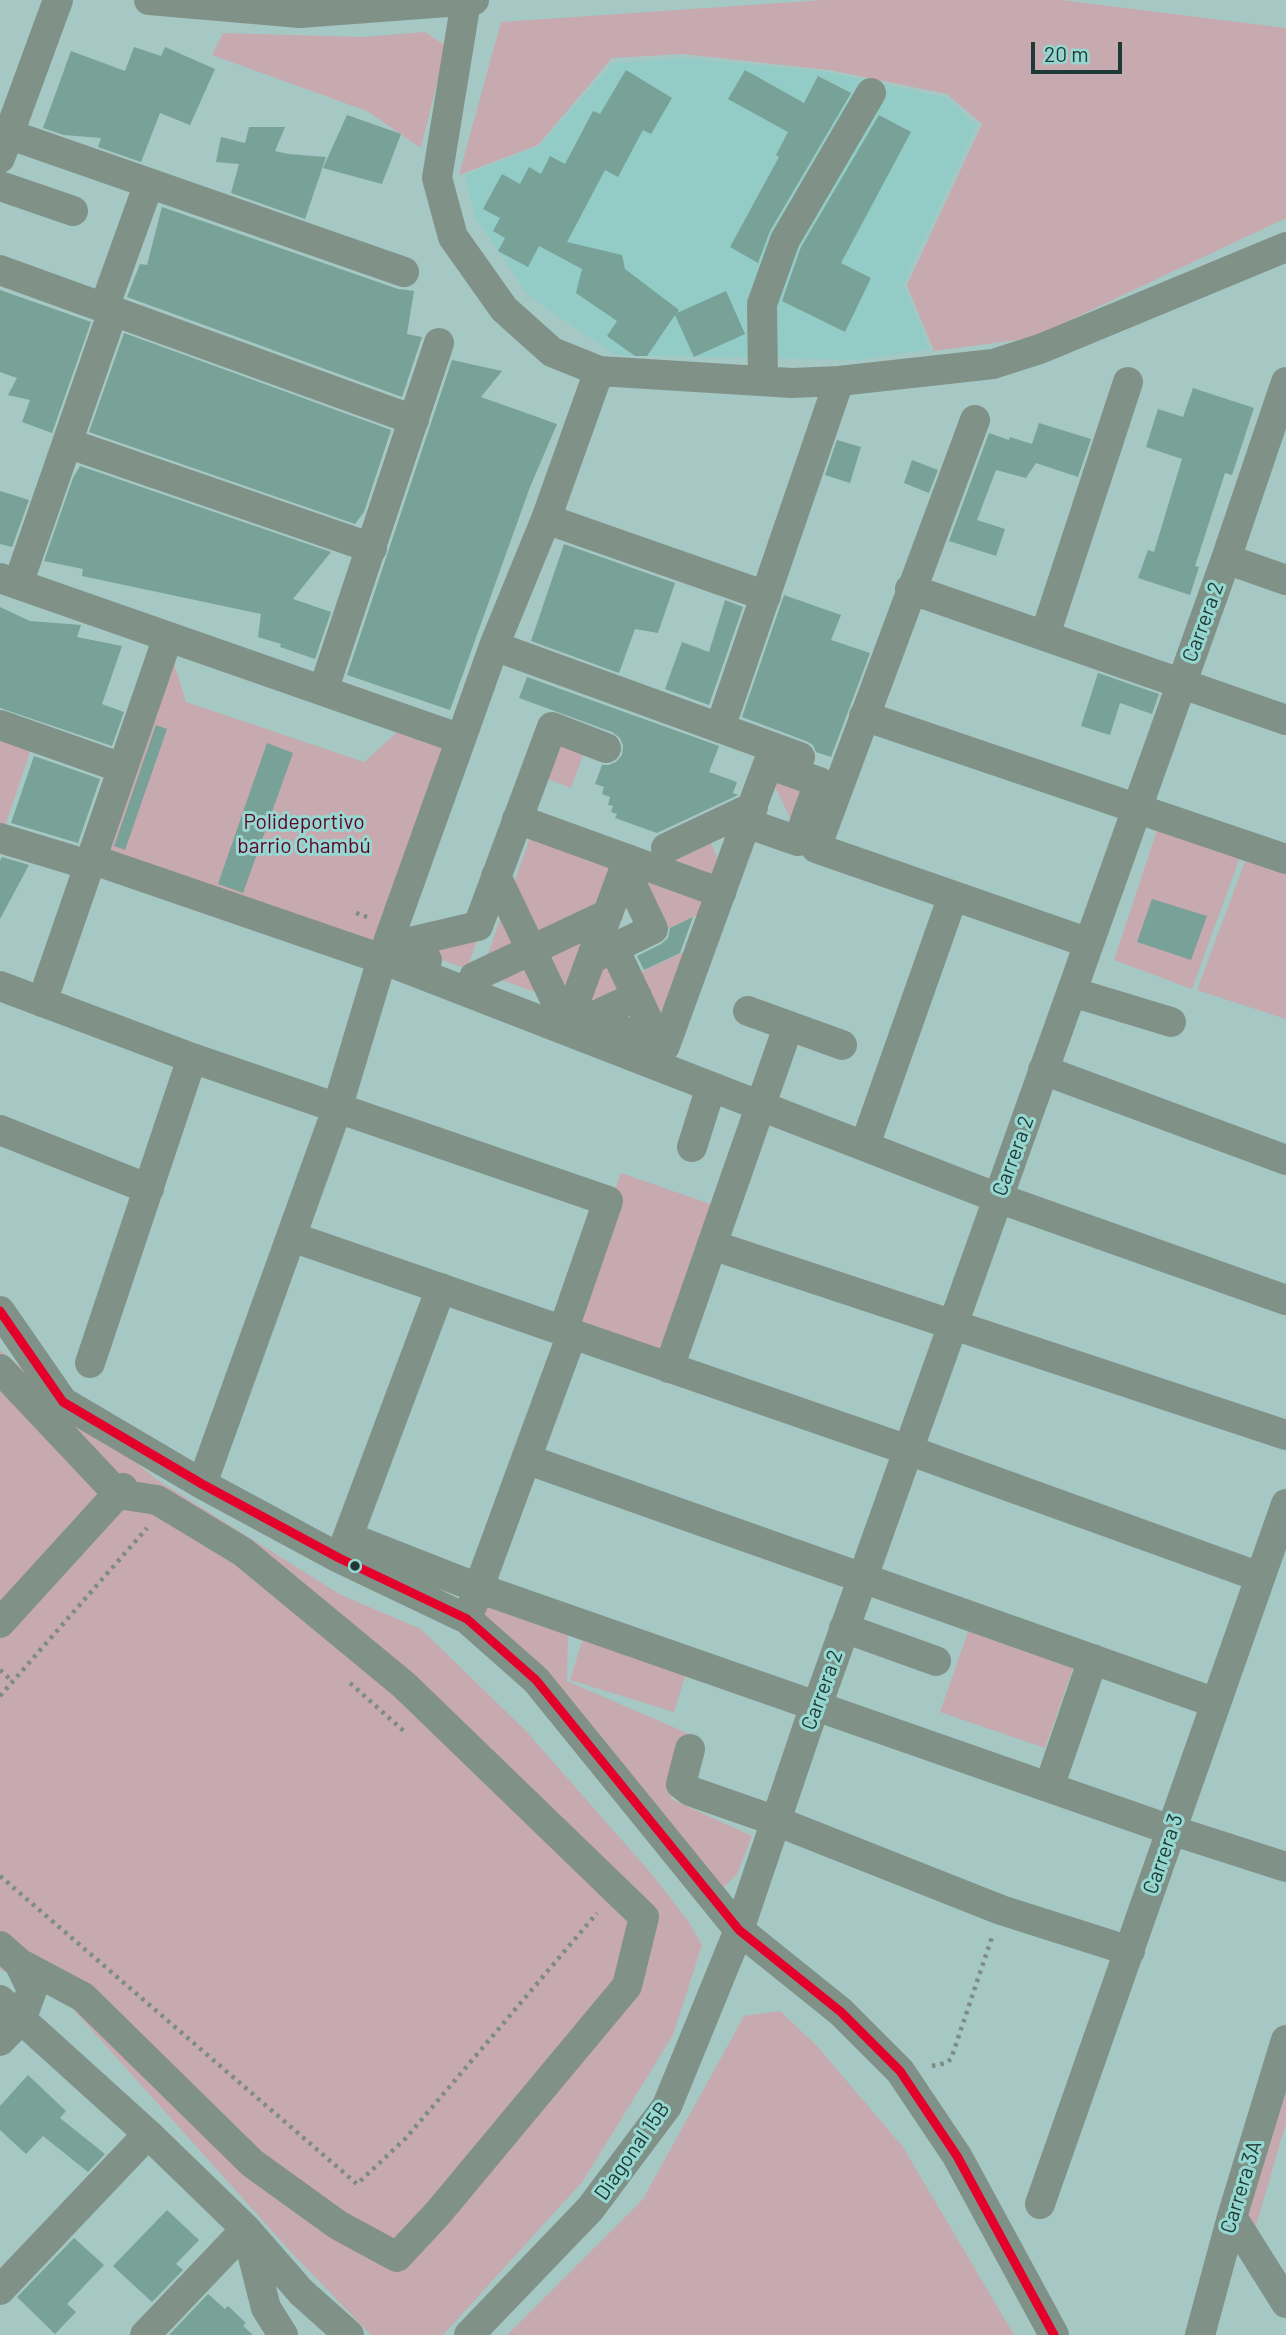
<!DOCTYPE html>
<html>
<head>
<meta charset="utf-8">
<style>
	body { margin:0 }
	#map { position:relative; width:1286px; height:2335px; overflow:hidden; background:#a5c8c4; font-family:Barlow,sans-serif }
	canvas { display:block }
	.scale { position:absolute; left:1031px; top:42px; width:91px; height:32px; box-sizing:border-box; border:4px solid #1e3936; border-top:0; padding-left:9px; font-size:21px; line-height:24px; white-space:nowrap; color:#1e3936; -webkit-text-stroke:5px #96d7d0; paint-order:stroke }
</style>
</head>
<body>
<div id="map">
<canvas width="1286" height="2335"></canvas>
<div class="scale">20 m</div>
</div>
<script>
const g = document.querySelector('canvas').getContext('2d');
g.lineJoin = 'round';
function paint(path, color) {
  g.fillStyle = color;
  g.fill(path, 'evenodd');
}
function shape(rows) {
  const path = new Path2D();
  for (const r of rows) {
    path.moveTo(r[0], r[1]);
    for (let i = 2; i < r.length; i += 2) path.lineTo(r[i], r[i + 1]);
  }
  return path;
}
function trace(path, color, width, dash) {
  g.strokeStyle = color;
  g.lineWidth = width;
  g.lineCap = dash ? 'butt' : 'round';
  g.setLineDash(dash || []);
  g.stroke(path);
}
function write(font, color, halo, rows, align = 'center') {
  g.font = font + ' Barlow,sans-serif';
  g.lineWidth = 6;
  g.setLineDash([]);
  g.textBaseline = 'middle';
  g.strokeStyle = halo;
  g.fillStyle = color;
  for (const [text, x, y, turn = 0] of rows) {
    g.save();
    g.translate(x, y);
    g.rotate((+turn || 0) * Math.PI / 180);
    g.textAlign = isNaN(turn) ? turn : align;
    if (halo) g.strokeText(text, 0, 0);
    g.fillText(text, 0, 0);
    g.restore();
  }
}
paint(shape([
	[683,58,828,72,945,97,977,125,903,285,930,349,857,360,615,355,529,296,475,217,465,175,539,146,613,63]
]), '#93ccc6');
paint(shape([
	[824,0,1061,0,1286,28,1286,218,1032,338,934,351,907,285,982,124,947,94,829,70,683,54,612,58,538,145,459,175,501,22],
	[425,32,446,46,421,148,367,111,212,55,223,33,361,37],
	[169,648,186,702,364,762,404,726,451,742,376,951,100,855],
	[0,729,34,740,2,835,0,834],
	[556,733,587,745,571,788,540,776],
	[767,770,812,786,796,830],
	[1158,827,1240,857,1192,989,1114,960],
	[532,832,613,861,594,914,534,942,511,892],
	[707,835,723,870,718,886,663,855],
	[1246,859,1286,873,1286,1019,1197,990],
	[638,870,712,897,708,910,662,932],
	[505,907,524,947,483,967],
	[589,930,562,1002,539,953],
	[480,931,467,969,415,950],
	[694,947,662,1035,633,976],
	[529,958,547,996,490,976],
	[605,959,629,993,586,1010],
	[621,1173,719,1207,667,1360,568,1327],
	[0,1350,156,1479,341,1595,421,1629,525,1730,650,1872,688,1921,702,1945,673,2035,583,2181,443,2335,371,2335,291,2252,72,2008,0,1969],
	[487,1598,568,1631,567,1681,687,1733,671,1799,752,1836,737,1874,721,1890,476,1623],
	[969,1629,1074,1665,1045,1748,940,1712],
	[585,1632,689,1664,674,1712,570,1680],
	[780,2011,816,2045,903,2147,1014,2335,507,2335,643,2199,744,2016],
	[1286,2051,1286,2123,1252,2239,1238,2214]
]), '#c7a9b0');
paint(shape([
	[134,47,161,56,165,47,215,69,190,125,160,113,141,162,98,147,101,138,64,135,43,128,71,51,125,71],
	[626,70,672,98,651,134,643,130,618,177,605,170,567,242,622,255,625,269,679,310,677,313,726,291,745,334,694,357,675,315,647,356,635,356,607,336,617,321,576,293,582,269,539,246,528,267,498,251,505,238,493,231,500,218,483,209,502,174,520,184,529,167,541,174,550,156,565,164,593,111,600,114],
	[745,70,804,103,818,76,851,93,770,231,758,263,730,247,779,157,776,155,788,132,728,99],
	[347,115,401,134,382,184,323,168],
	[879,115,911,132,841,263,871,278,845,332,782,301,801,247],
	[249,127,285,127,275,151,288,154,326,157,305,219,231,193,239,164,216,162,221,137,245,143],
	[162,207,398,289,414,291,407,334,422,337,402,397,127,297,140,264,147,265],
	[0,290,91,322,52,433,22,422,30,400,8,395,17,378,0,372],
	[124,333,391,430,364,512,355,524,89,432],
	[452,360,502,371,481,397,557,424,530,487,450,710,347,675],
	[1193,388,1254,408,1232,475,1225,473,1195,566,1199,567,1190,595,1138,578,1148,550,1154,552,1182,459,1146,447,1158,409,1183,417],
	[1039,423,1091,439,1078,477,1036,463,1026,478,996,470,977,520,1005,529,996,556,949,541,989,433,1009,440,1010,437,1032,444],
	[837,440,861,447,850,483,825,475],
	[912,460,938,470,929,493,904,483],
	[80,466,331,552,293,599,331,612,315,659,280,647,281,644,258,637,261,614,82,576,83,569,44,561,73,478],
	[0,491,29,500,12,547,0,544],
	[564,544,675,583,658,633,635,629,619,673,531,641],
	[784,595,841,615,831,640,870,653,831,757,816,752,813,745,806,741,742,717],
	[725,600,743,607,709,705,665,689,682,642,709,652],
	[0,607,30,621,81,625,77,637,122,646,102,704,124,712,112,746,0,708],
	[1098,673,1159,694,1152,714,1120,703,1110,735,1081,726],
	[527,677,719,746,709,772,737,782,733,793,738,795,657,833,615,818,617,814,611,812,613,806,608,805,610,797,602,794,604,787,595,784,602,765,609,765,616,762,622,755,623,746,620,738,612,732,519,698],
	[156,725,167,729,125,850,114,846],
	[267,743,293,753,243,893,218,884],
	[34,756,100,779,78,843,11,823],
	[2,857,29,865,0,919,0,861],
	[1152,899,1207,916,1191,960,1137,942],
	[693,917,680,953,644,970,637,956,661,944,668,938,670,928],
	[28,2075,66,2111,60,2118,105,2154,88,2172,43,2136,26,2154,0,2130,0,2106],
	[167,2210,199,2240,176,2264,183,2270,152,2302,113,2266],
	[74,2238,104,2265,67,2304,76,2312,55,2334,17,2297],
	[208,2294,225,2309,228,2306,246,2323,243,2326,253,2335,169,2335]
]), '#78a197');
trace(shape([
	[356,913,367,917],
	[0,1670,12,1681],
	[350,1683,406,1733],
	[0,1696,147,1528],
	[0,1876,357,2184,406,2138,597,1913],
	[932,2066,946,2063,951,2059,992,1937]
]), '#7d8c84', 4.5, [3.5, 5]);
trace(shape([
	[149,0,300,13,474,0],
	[466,1,437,178,453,237,504,309,552,352,599,371,792,383,839,381,993,364,1040,349,1286,247],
	[8,134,404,272],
	[0,158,58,0],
	[0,186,73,211],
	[0,270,414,420],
	[104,308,149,183],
	[763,381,762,304,785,240,871,93],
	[975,420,816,848,1089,943],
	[67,443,372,548],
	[546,519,766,596],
	[1226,559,1286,580],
	[0,578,461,739],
	[18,584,113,311],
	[910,589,1286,720],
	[1045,635,1128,382],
	[494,646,800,757],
	[323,691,439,343],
	[864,716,1286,859],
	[0,725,122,768],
	[720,728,839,381],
	[517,819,721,893],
	[0,838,89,865,94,860,382,959,998,1198,1286,1300],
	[666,848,753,807],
	[496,876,559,1008],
	[614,948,653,929,624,868],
	[591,959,614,948,659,1044],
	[427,960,405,951,403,946,405,943,478,926,552,727,606,748],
	[474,977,608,914],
	[0,986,192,1058,608,1201,563,1331],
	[1072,992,1171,1022],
	[42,1002,168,637],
	[748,1011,842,1045],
	[571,1013,628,859],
	[588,1019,637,996],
	[615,1028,665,1046,746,823,768,764,819,782,798,841,746,823],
	[1043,1070,1286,1160],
	[0,1130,149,1189],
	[865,1145,953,896],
	[692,1147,711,1087],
	[292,1237,908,1450,1260,1577],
	[712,1245,1286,1435],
	[0,1311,63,1402,202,1484,339,1558,467,1619,536,1680,739,1930,841,2012,900,2071,957,2156,1054,2335],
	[90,1363,192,1058],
	[669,1368,788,1027],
	[0,1369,118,1494,157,1500,243,1552,404,1685,644,1917,627,1986,438,2213,397,2257,338,2225,252,2163,83,1997,19,1963],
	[526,1459,1216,1703],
	[202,1484,337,1109,382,959,461,739,494,646,546,519,599,371],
	[348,1537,478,1588,1171,1830,1286,1867],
	[341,1555,441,1288],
	[472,1606,572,1334],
	[0,1623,123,1488],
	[844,1628,936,1661],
	[690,1749,681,1784,690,1791,776,1821,1001,1910,1130,1951],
	[1049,1787,1093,1659],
	[0,1946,19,1963,32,1990,21,2020,0,2041],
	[0,2000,148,2134,246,2229,266,2308,283,2335],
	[1040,2204,1286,1504],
	[1232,2217,1286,2303],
	[0,2290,148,2134],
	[145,2335,246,2229,301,2292,349,2335],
	[469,2335,590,2209,667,2106,739,1930,811,1717,817,1706,1226,559,1286,382],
	[1200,2335,1232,2217,1286,2040]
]), '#809188', 30);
trace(shape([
	[0,1311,63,1402,202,1484,339,1558,467,1619,536,1680,739,1930,841,2012,900,2071,957,2156,1054,2335]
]), '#e4002b', 9);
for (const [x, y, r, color] of [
	[355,1566,6,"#1e3936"]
]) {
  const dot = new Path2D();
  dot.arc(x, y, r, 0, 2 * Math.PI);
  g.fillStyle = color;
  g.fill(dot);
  trace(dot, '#96d7d0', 2.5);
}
write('21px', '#1e3936', '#96d7d0', [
	["Carrera 2",1203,622,-70],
	["Carrera 2",1013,1156,-70],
	["Carrera 2",822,1690,-70],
	["Carrera 3",1163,1854,-71],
	["Diagonal 15B",632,2151,-55],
	["Carrera 3A",1241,2187,-73]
]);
write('21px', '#600226', '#96d7d0', [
	["Polideportivo",304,822],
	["barrio Chambú",304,846]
]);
</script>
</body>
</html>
